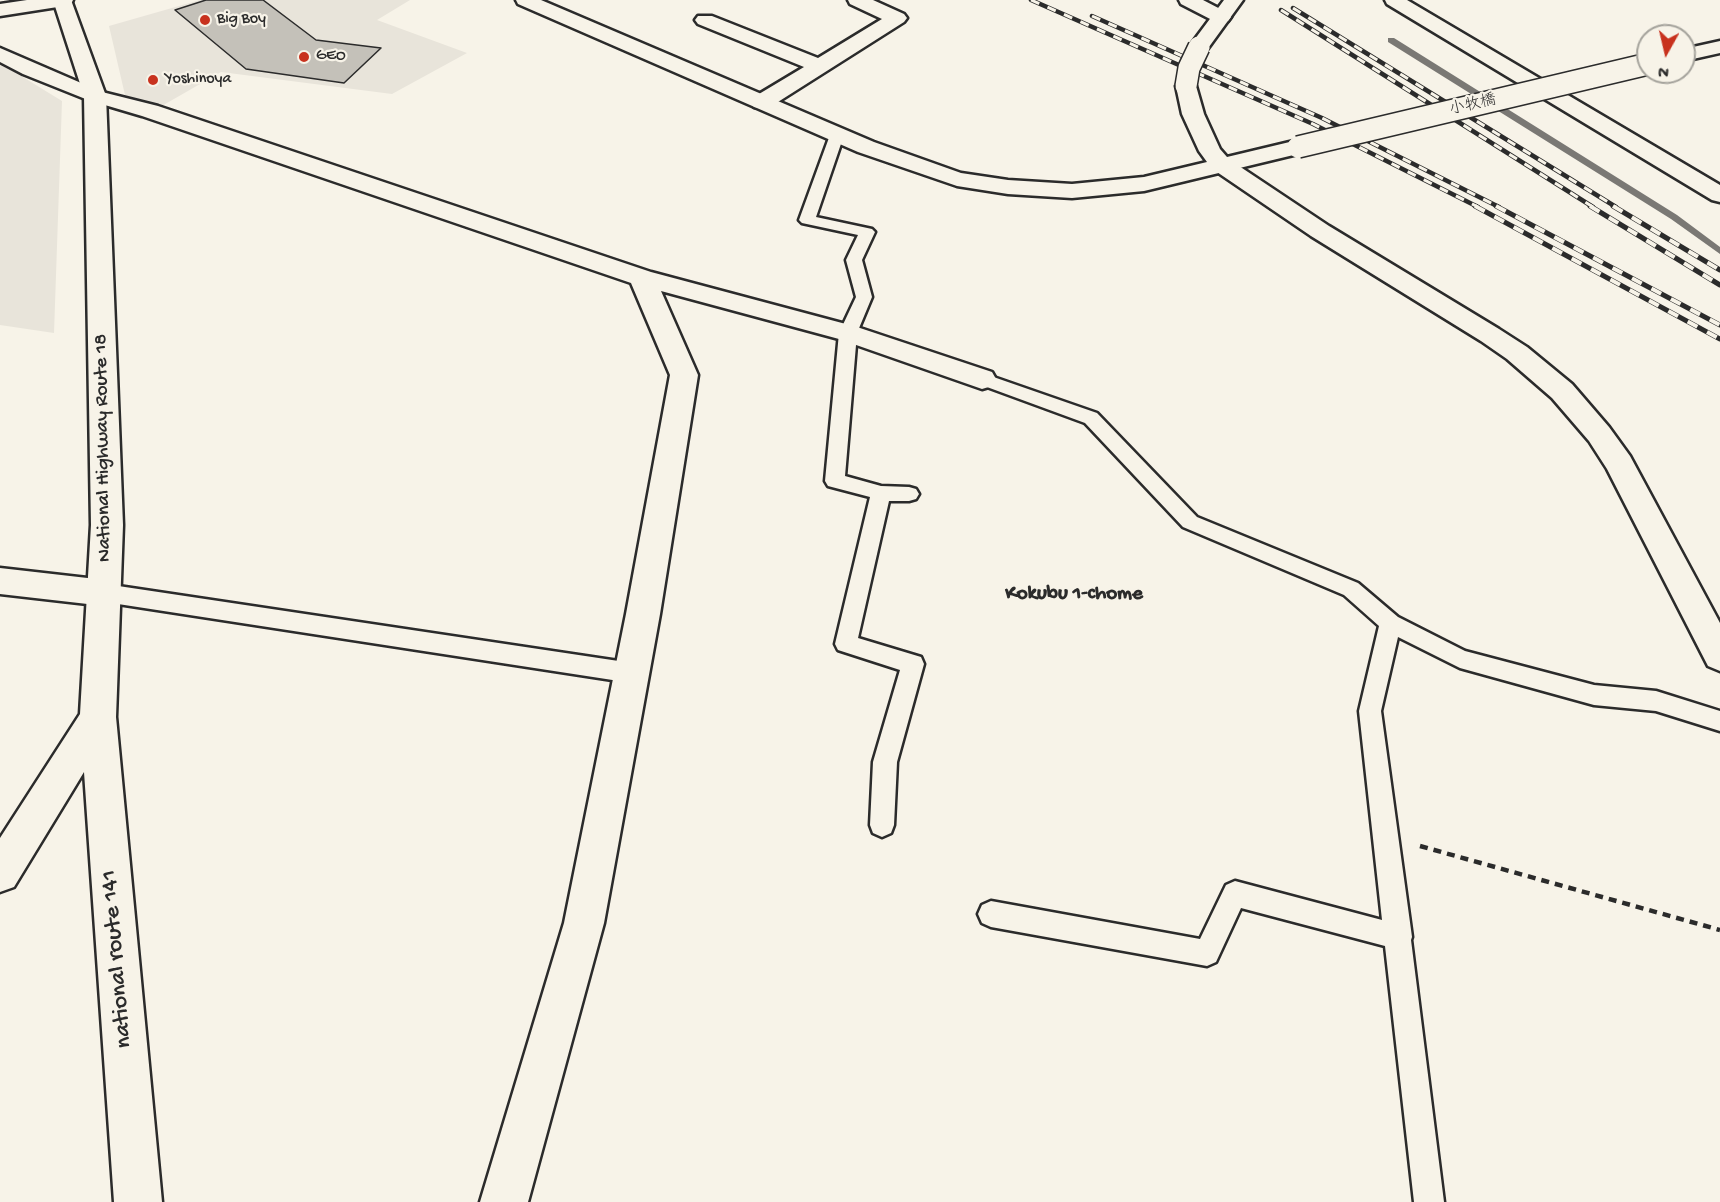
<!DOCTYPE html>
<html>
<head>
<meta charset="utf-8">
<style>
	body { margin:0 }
	#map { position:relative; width:1720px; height:1202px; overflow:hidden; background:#f7f3e8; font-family:"Gochi Hand",sans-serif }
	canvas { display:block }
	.north { position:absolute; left:1636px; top:24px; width:60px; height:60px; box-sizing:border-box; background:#f7f3e8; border:2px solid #a5a39c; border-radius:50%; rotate:188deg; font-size:16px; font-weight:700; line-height:24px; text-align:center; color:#2b2b2b }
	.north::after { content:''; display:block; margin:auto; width:21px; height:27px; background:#c8321e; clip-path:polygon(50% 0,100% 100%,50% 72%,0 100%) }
</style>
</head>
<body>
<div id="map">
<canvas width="1720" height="1202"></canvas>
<div class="north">N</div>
</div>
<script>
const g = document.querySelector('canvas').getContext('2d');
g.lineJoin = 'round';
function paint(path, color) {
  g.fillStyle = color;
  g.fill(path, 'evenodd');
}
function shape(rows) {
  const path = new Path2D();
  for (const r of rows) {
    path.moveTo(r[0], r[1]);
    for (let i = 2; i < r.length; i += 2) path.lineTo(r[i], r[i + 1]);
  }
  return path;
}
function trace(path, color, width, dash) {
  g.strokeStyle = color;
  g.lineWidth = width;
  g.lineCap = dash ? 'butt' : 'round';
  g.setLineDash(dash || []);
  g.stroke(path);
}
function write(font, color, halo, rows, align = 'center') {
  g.font = font + ' "Gochi Hand","Klee One",sans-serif';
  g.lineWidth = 4.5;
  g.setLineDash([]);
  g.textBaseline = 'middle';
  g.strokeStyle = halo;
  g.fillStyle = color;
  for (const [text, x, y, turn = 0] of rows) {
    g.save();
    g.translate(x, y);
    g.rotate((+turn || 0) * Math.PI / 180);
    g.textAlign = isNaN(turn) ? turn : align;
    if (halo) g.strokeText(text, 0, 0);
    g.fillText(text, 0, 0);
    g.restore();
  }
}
paint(shape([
	[200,0,410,0,377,20,467,53,392,94,221,72,160,107,125,95,109,26],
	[0,63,62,101,54,333,0,325]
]), '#e8e4da');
paint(shape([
	[1388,38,1394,38,1677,215,1720,247,1720,254,1671,219,1388,42,1388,38]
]), '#7a7874');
const building = shape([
	[206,0,263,0,316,40,381,48,344,83,246,69,175,10,206,0]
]);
paint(building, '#c4c1b9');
trace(building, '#2b2b2b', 1.5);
const service = shape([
	[837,131,844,135,816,217,872,229,875,232,862,260,872,297,857,333,845,476,881,486,909,487,916,489,919,494,916,499,909,501,889,501,858,638,921,657,924,664,897,762,894,825,891,833,882,837,873,833,870,825,873,762,900,670,838,650,835,644,870,497,828,486,825,481,839,333,856,297,846,260,858,235,802,223,799,220,830,135,837,131],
	[982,373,1097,413,1197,517,1358,583,1398,617,1465,651,1594,685,1656,691,1720,711,1720,731,1656,711,1594,705,1460,668,1398,637,1381,711,1412,937,1411,940,1444,1202,1414,1202,1385,946,1241,908,1216,962,1207,966,991,927,982,923,978,914,982,905,991,901,1200,939,1226,885,1235,881,1382,920,1359,711,1379,626,1344,595,1183,527,1085,423,976,383,973,379,976,375,982,373],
	[105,584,632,663,640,666,643,673,640,680,632,683,105,602,98,599,95,593,98,587,105,584]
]);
const minor = shape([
	[848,0,873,0,904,14,907,18,904,22,770,107,762,108,754,107,751,102,754,97,804,67,698,24,695,20,698,16,712,16,818,58,882,19,850,4,848,0],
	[1179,0,1203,0,1228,13,1231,17,1228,21,1221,23,1214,21,1181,4,1179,0],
	[0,48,102,92,158,106,651,272,857,327,992,372,996,379,992,386,982,389,839,339,661,291,698,375,660,614,604,923,528,1202,480,1202,564,923,626,614,670,375,631,283,142,116,88,100,23,74,0,62,0,48],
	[1222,158,1230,160,1329,226,1499,329,1527,347,1572,384,1609,427,1630,456,1720,623,1720,671,1708,666,1607,469,1589,441,1552,398,1507,359,1481,341,1311,236,1214,170,1211,165,1214,160,1222,158],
	[0,568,105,580,117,584,121,593,117,602,105,606,0,594,0,568]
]);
const tertiary = shape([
	[27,0,73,0,71,4,64,6,0,16,0,4,27,0],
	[516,0,541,0,874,142,961,173,1008,180,1072,184,1144,177,1207,162,1199,151,1182,114,1176,86,1179,82,1186,80,1193,82,1196,86,1204,114,1220,149,1227,157,1298,140,1306,142,1309,147,1306,152,1144,191,1072,198,1008,194,957,186,858,152,518,4,516,0],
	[1224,0,1243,0,1206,51,1192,51,1189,47,1224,0],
	[1385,0,1407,0,1720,185,1720,202,1712,200,1387,4,1385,0],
	[1720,41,1720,53,1684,61,1684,49,1720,41]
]);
const trunk = shape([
	[53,0,71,0,106,96,123,525,116,717,162,1202,114,1202,84,772,14,887,0,892,0,838,80,714,91,525,84,96,53,0]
]);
trace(service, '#2b2b2b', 5);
trace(minor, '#2b2b2b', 5);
trace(tertiary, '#2b2b2b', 5);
trace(trunk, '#2b2b2b', 5);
trace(shape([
	[1420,846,1720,930]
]), '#2b2b2b', 4.5, [8, 6]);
paint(service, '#f7f3e8');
paint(minor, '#f7f3e8');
paint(tertiary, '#f7f3e8');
paint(trunk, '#f7f3e8');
const railFar1 = shape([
	[1031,0,1313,124,1478,207],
	[1293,8,1616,207],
	[1281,10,1593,207],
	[1092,16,1322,118,1499,207]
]);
const rail = shape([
	[1475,206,1720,339],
	[1496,206,1720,325],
	[1590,206,1720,285],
	[1613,206,1720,270]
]);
trace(railFar1, '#2b2b2b', 4.5);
trace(rail, '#2b2b2b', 5);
trace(railFar1, '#f7f3e8', 3, [9]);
trace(rail, '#f7f3e8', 4, [11]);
const tertiaryBridge = shape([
	[1186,86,1189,68,1199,47],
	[1298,147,1648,64]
]);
trace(tertiaryBridge, '#2b2b2b', 24, []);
trace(tertiaryBridge, '#f7f3e8', 21);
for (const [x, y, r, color] of [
	[205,20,6,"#c8321e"],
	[304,57,6,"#c8321e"],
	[153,80,6,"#c8321e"]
]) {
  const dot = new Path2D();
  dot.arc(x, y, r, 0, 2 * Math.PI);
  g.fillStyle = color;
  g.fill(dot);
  trace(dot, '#f7f3e8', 2);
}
write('16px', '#2b2b2b', '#f7f3e8', [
	["Big Boy",217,20],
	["GEO",316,57],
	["Yoshinoya",165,80]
], 'left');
write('16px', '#2b2b2b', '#f7f3e8', [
	["小牧橋",1473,106,-13]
]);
write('20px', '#2b2b2b', '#f7f3e8', [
	["National Highway Route 18",104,448,-91]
]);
write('bold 21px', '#2b2b2b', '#f7f3e8', [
	["Kokubu 1-chome",1074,595]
]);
write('24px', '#2b2b2b', '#f7f3e8', [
	["national route 141",118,959,-95]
]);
</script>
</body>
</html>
